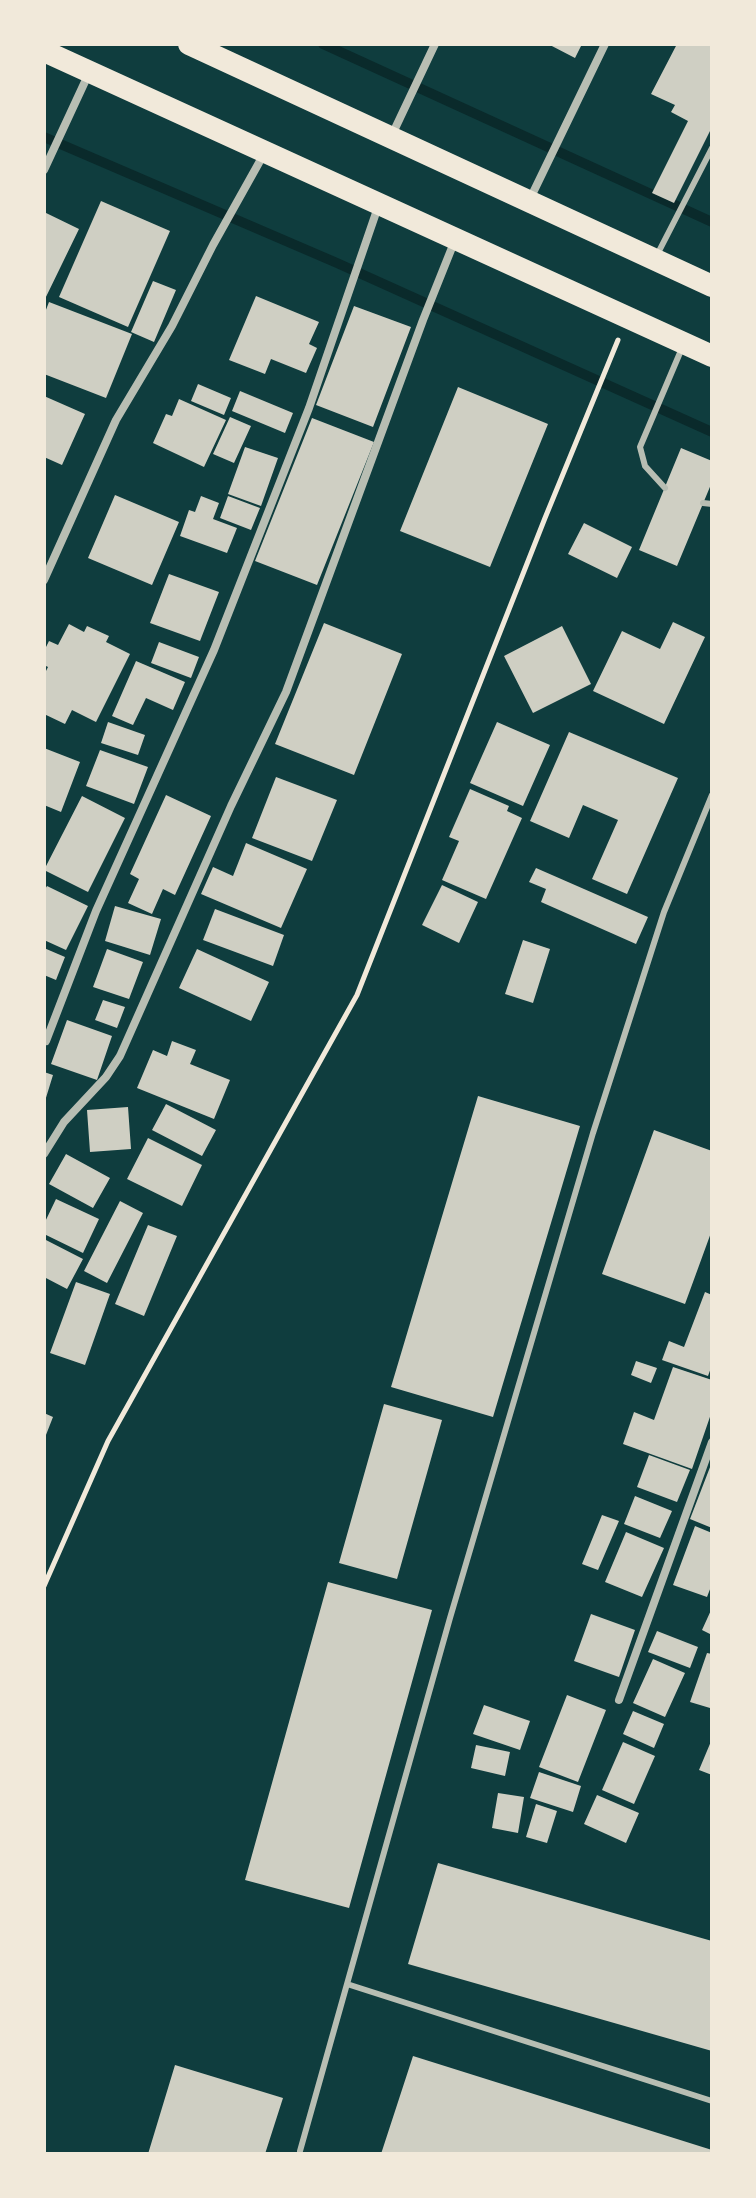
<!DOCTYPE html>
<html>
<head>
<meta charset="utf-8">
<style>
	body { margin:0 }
	#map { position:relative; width:756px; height:2198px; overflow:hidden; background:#0f3d3e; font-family:"Fira Sans",sans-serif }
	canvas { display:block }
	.frame { position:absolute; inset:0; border:46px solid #f1e9da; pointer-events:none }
</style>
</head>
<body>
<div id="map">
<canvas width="756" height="2198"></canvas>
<div class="frame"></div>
</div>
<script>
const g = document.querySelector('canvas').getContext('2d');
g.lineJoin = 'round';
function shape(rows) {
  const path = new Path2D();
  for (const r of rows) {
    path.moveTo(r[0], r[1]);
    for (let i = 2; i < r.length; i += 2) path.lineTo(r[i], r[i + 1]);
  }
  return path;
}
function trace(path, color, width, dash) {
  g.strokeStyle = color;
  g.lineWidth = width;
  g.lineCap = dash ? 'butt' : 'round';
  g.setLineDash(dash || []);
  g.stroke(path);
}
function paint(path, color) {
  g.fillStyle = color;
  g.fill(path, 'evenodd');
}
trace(shape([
	[323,44,712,222],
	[44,137,337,263,712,432]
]), '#0a2a2b', 10);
paint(shape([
	[548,44,582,44,575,58],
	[677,44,712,44,712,127,674,203,652,193,688,121,671,112,675,105,651,94],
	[101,201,170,231,128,327,59,297],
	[44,212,79,229,44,301],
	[153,281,176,290,154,342,131,332],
	[256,296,319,322,309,344,317,348,306,373,271,359,265,374,229,360],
	[49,302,132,334,106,398,44,374,44,315],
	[354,306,411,327,373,427,316,405],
	[198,384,231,398,224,415,191,401],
	[458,387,548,424,490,567,400,531],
	[240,391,293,413,285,433,232,411],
	[44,396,85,414,62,465,44,457],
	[179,399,226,420,204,467,153,443,166,414,172,416],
	[230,417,251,426,234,463,213,454],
	[312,418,374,442,317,585,255,561],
	[245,447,278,458,261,506,228,494],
	[681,448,712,461,712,482,677,566,639,550],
	[115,495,179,522,152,585,88,558],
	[201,496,219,503,213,519,237,528,227,553,180,536,189,510,195,512],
	[228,496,260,508,251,530,220,518],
	[584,523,632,547,617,578,568,554],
	[169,574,219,592,200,641,150,623],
	[673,622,705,637,664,724,593,691,622,631,660,649],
	[324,623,402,654,354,775,275,744],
	[69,624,84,632,87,626,109,636,106,642,130,654,96,722,72,710,65,724,44,714,44,675,48,667,44,665,44,651,49,641,58,645],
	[562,626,591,684,533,713,504,656],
	[159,642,199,657,191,678,151,663],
	[136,661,185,682,173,710,146,698,133,725,112,716],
	[108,722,145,735,138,755,101,743],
	[497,722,550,745,523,806,470,783],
	[569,732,678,778,627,894,592,879,618,820,583,805,569,838,530,821],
	[44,748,80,762,61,812,44,805],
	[100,750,148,767,134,804,86,786],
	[276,777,337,800,312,861,252,838],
	[470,789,509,806,507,811,522,818,486,899,442,880,459,841,449,837],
	[166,795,211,816,175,895,163,889,152,914,128,903,139,879,130,874],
	[82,796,125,818,88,892,44,870],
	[246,843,307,869,281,928,201,894,213,867,233,876],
	[536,868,648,917,636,944,541,902,546,889,529,882],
	[442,885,478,902,459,943,422,925],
	[47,886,88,906,66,950,44,940,44,891],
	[115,906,161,919,150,955,105,941],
	[215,909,284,935,273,966,203,940],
	[523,940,550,949,533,1003,505,994],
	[44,948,65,957,56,980,44,975],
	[107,949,143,962,129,999,93,987],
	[197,949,269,982,251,1021,179,988],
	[103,1000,125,1007,117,1028,95,1020],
	[67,1020,112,1036,97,1080,51,1064],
	[172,1041,196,1050,190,1064,230,1080,214,1119,137,1088,153,1050,167,1056],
	[44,1072,53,1075,45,1101,44,1101],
	[478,1096,580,1126,493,1417,391,1387],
	[166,1104,216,1130,202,1156,152,1130],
	[128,1107,131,1149,90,1152,87,1110],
	[654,1130,712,1151,712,1230,685,1304,602,1274],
	[148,1138,202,1165,182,1206,127,1179],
	[66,1154,110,1178,93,1208,49,1184],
	[56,1199,99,1219,83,1253,44,1234,44,1224],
	[120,1201,143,1213,107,1283,84,1271],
	[148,1225,177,1236,144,1316,115,1304],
	[44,1239,83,1259,67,1289,44,1277],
	[76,1282,110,1294,85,1365,50,1353],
	[705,1292,712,1295,712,1365,708,1376,662,1360,669,1341,684,1347],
	[636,1361,657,1368,651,1383,631,1375],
	[673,1367,712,1380,712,1411,692,1469,623,1444,634,1412,654,1420],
	[384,1404,442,1420,397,1579,339,1563],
	[44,1413,53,1417,44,1440],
	[649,1455,690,1470,677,1502,637,1487],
	[712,1462,712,1528,690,1519],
	[635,1496,672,1511,660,1538,624,1524],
	[602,1515,619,1521,598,1570,582,1564],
	[695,1526,712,1533,712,1584,707,1597,673,1585],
	[626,1532,664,1548,642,1597,605,1582],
	[328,1582,432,1610,349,1908,245,1880],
	[712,1608,712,1635,702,1630],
	[591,1614,635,1630,619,1677,574,1661],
	[657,1631,698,1647,690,1668,648,1652],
	[707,1653,712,1654,712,1702,710,1708,690,1702],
	[653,1659,685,1673,665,1717,633,1703],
	[567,1695,606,1710,578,1782,539,1767],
	[484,1705,530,1721,520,1750,473,1734],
	[633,1711,664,1724,654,1748,623,1734],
	[712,1739,712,1775,699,1770],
	[623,1742,655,1756,634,1804,602,1790],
	[476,1745,510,1752,505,1776,471,1768],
	[539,1772,581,1786,573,1812,530,1798],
	[498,1793,524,1797,518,1833,492,1828],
	[597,1795,639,1813,626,1843,584,1824],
	[536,1804,557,1811,547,1843,526,1837],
	[438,1863,712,1941,712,2051,408,1964],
	[413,2056,712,2150,712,2154,381,2154],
	[175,2065,283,2098,265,2154,148,2154]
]), '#cfcfc3');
trace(shape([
	[44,1586,108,1441,357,995,545,518,618,340]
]), '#f1e9da', 5);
trace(shape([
	[657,255,712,148],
	[665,488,645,466,640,447,682,348],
	[703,503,712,504],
	[347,1984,712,2101],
	[300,2151,450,1618,593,1133,664,912,712,795]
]), '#b8beb3', 6);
trace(shape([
	[391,137,435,44],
	[44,170,89,73],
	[529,201,605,44],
	[44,580,116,420,172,326,213,245,265,152],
	[46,1041,96,911,214,650,309,408,379,204],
	[44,1154,64,1122,106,1077,120,1056,231,806,286,692,423,320,455,240],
	[619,1700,712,1442]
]), '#b8beb3', 8);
trace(shape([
	[189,44,712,286],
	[44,51,712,356]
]), '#f1e9da', 22);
</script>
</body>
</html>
